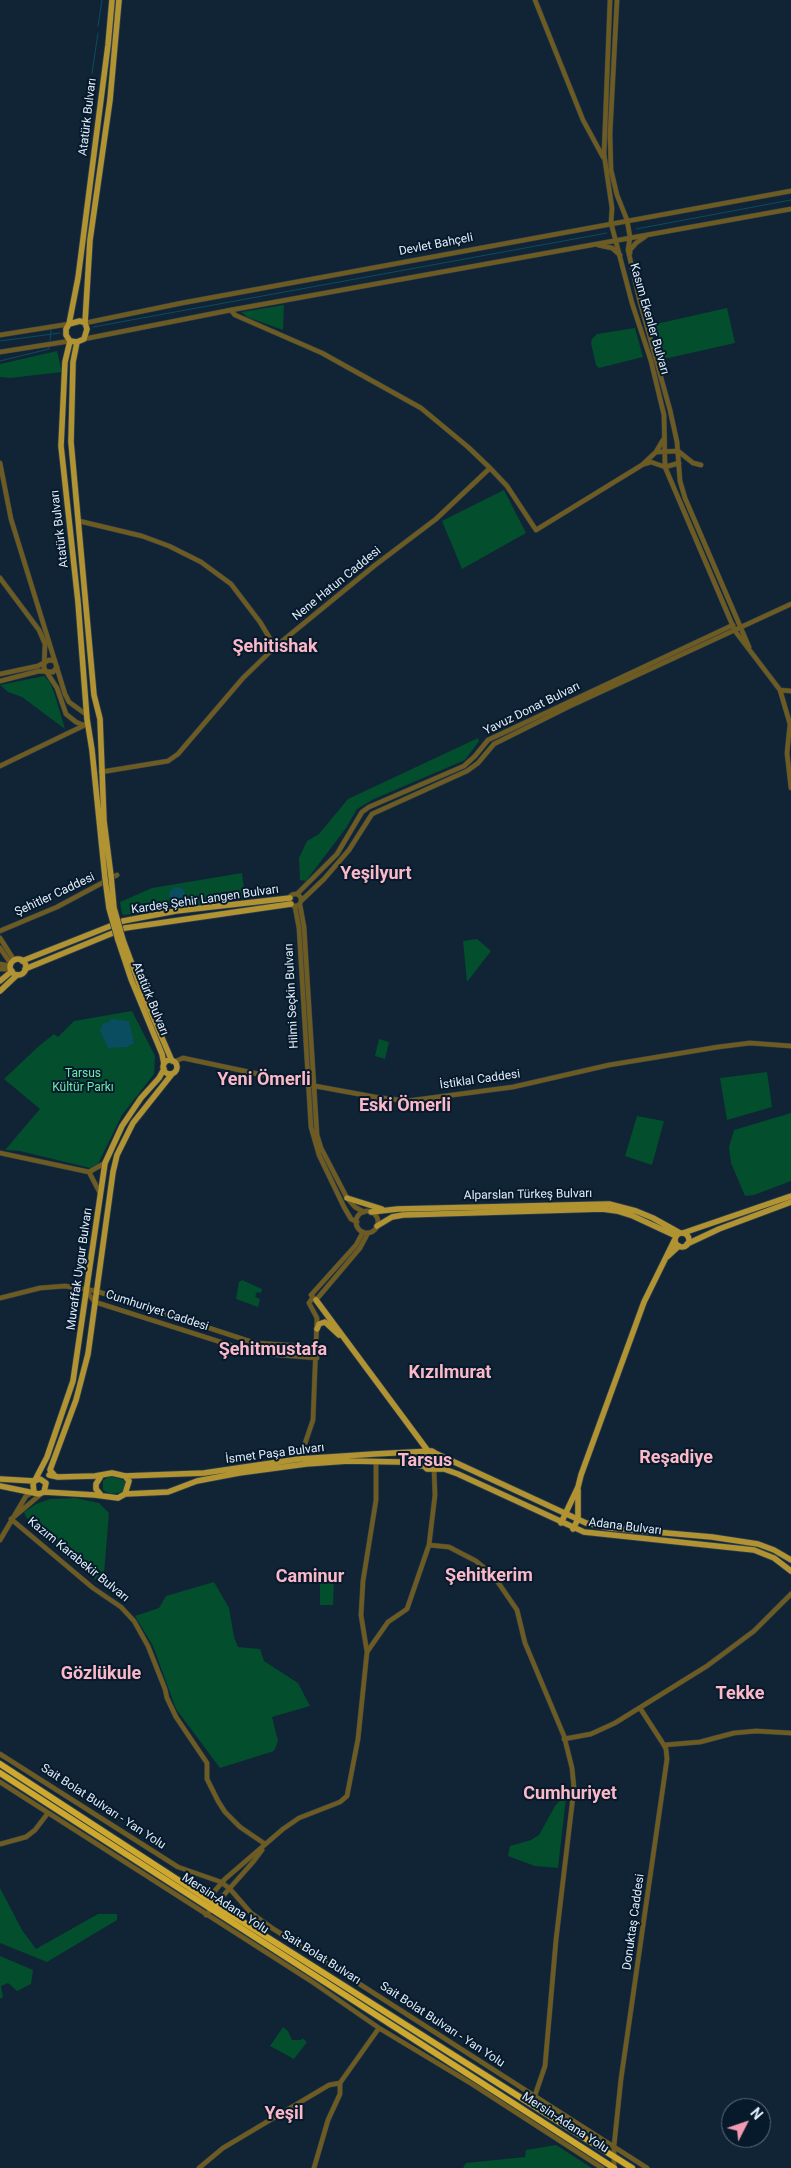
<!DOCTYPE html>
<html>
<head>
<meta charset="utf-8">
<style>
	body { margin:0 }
	#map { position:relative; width:791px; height:2168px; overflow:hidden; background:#102436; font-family:Roboto,sans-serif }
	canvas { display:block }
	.north { position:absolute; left:721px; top:2098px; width:50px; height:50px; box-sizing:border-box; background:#071a2c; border:1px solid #5e6e7e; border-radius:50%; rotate:49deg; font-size:14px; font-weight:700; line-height:20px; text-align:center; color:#e0edfa }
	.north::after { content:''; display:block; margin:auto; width:18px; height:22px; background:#f29ab0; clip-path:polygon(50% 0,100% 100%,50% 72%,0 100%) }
</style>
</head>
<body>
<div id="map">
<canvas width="791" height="2168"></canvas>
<div class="north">N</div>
</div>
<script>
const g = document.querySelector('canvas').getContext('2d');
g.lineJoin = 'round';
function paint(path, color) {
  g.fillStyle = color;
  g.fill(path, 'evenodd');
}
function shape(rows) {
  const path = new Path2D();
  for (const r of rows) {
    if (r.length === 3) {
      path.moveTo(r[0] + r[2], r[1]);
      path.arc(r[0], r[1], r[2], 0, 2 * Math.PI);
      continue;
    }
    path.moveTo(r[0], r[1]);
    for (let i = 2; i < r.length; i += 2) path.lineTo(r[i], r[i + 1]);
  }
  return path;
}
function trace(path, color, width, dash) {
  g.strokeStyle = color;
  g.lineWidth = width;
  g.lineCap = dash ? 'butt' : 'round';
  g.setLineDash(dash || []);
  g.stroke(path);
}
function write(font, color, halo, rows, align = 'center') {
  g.font = font + ' Roboto,sans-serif';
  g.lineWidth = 4;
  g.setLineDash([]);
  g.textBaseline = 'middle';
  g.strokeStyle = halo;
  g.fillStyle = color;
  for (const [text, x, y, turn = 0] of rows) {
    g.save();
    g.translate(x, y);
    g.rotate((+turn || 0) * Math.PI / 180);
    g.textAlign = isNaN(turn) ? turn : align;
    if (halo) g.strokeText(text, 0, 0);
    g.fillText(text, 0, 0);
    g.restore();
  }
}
paint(shape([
	[284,305,283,330,247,317,241,312],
	[727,308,735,343,664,359,656,324],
	[635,328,643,357,599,368,596,365,591,343,592,339,597,334],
	[57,351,62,372,10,378,0,377,0,364],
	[504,490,526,533,462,569,442,521],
	[44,676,49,681,54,692,65,729,22,697,8,692,0,685],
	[478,738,479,741,465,760,374,799,357,809,346,828,306,881,300,880,299,858,307,841,319,834,348,799],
	[242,873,245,898,124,915,122,914,120,902,152,888],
	[477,939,491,951,467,982,463,941],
	[132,1011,155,1056,154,1074,122,1115,98,1164,90,1168,20,1151,5,1150,40,1109,4,1079,39,1046,54,1034,58,1037,74,1021],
	[379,1039,389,1042,385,1059,375,1056],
	[767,1072,772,1107,727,1120,720,1078],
	[791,1113,791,1181,754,1195,745,1196,731,1163,729,1147,734,1130],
	[637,1116,664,1121,652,1165,625,1156],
	[242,1280,262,1289,261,1293,257,1292,255,1297,260,1299,258,1307,236,1299,239,1282],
	[110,1476,127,1481,125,1492,110,1494,103,1490,103,1480],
	[75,1498,99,1503,109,1513,103,1585,64,1555,26,1517,24,1512,36,1504,50,1499],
	[320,1577,334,1578,333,1605,320,1605],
	[214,1582,229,1608,234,1637,238,1647,260,1649,264,1661,298,1683,310,1706,272,1717,278,1741,274,1751,220,1768,176,1709,153,1646,135,1616,159,1608,166,1596],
	[562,1798,566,1798,558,1868,535,1866,508,1856,510,1846,531,1840,539,1835,555,1806],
	[0,1888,22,1930,36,1949,98,1914,117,1914,117,1920,47,1962,0,1943],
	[0,1956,33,1970,31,1984,17,1991,8,1983,1,1986,3,1997,0,1999],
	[283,2027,288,2031,292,2040,301,2040,302,2038,307,2042,294,2059,270,2046],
	[556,2145,592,2168,463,2168,466,2163,525,2157,526,2150]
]), '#024e2d');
paint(shape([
	[177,895,8],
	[111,1019,129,1021,134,1043,127,1047,108,1048,100,1030,103,1024,109,1022]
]), '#0a4d61');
trace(shape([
	[98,26,102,0],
	[92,73,98,33],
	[636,229,791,200],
	[93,327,607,233],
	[0,341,60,333],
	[50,341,51,330],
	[0,361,49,349,49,345]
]), '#0a4d61', 1);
const minor = shape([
	[535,0,583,120,603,157],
	[610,0,604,154,612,208,611,223,632,303,651,361,664,415,665,467,735,631,780,690,790,724,787,753,791,788],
	[617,0,610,134,611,170,617,195,627,220,630,237,628,250,640,302,670,410,677,442,680,481,685,498,749,647],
	[598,245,612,248,620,255],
	[630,253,630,250,636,243,646,236],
	[231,310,235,315,322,353,421,408,468,447,490,468,507,486,536,530,642,465,656,452,663,440],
	[85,323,182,303,791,191],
	[0,335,69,324],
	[84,339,231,310,791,209],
	[0,352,70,341],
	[656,452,678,451,693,463,701,465],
	[0,463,11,519,65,694,69,702,87,715],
	[644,464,651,462,665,467,679,463],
	[79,521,142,536,169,546,201,562,231,584,260,622,275,647],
	[0,578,39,630,45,644,44,668,57,688,66,714,76,722,83,725,88,723],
	[0,674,38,666,49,660,55,661],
	[0,681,39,671,53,672,57,667],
	[780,690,791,691],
	[0,766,85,725],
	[101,772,168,761,178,754,243,678,275,647,374,566,436,519,490,468],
	[295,900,6],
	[297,894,337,854,362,812,369,807,464,766,475,756,488,740,733,625],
	[302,900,324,879,349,850,372,814,467,771,478,763,494,744,568,707,791,604],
	[300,905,304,927,317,1135,321,1148,347,1198,355,1207,364,1212],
	[295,907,299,928,311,1127,319,1155,344,1207,351,1219,357,1222],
	[0,931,57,907,117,875],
	[0,938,14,960],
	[0,948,11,964],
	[0,964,10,966],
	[0,969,10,969],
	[174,1062,183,1058,315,1086,375,1097,407,1101,513,1087,609,1065,718,1047,750,1043,791,1046],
	[0,1153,89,1172],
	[89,1172,100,1193],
	[89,1172,105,1163],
	[367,1222,11],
	[86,1291,95,1302,255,1353,317,1358],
	[313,1297,311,1295,356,1245,363,1232],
	[0,1298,40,1288,65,1286,96,1291,255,1343,317,1347],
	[299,1461,313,1420,317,1318,309,1303,313,1297,316,1300,360,1248,368,1233],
	[15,1516,41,1494],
	[11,1519,93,1588,121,1607,134,1621,148,1646,165,1689,167,1698,176,1717,207,1763,207,1779,218,1801,225,1812,240,1827,265,1844],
	[0,1540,26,1496,33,1492],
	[429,1545,449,1547,476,1561,493,1575,517,1610,525,1643,564,1736,572,1768,574,1788,556,1940,545,2066,532,2104],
	[367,1652,388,1622,407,1609,429,1545,435,1495,434,1469],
	[564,1739,591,1734,615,1723,707,1666,754,1631,791,1594],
	[664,1745,700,1742,734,1733,756,1731,791,1733],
	[0,1754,178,1867,221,1882,230,1889,251,1913,272,1928,647,2168],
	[0,1782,311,1981,379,2028,472,2084,602,2168],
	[0,1844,26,1837,35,1830,48,1813],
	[206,1901,225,1879,283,1829,299,1818,340,1802,347,1796,358,1739,367,1652,361,1615,363,1581,376,1500,376,1461],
	[206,1915,253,1862,262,1850],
	[199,2168,223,2148,329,2085,340,2083],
	[314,2168,328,2120,340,2094,340,2083,379,2028],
	[614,2168,614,2146,621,2079,667,1759,666,1749,662,1742,640,1708]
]);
const major = shape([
	[85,323,90,240,110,100,119,0],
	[69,324,80,321,85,323,87,329,84,339,77,342,70,341,66,335,66,329,69,324,78,278,108,45,112,0],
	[70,341,65,362,61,446,78,602,87,719,92,750,105,878],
	[77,342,73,362,71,442,94,695,100,719,104,821,111,876],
	[118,940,131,979,162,1054,164,1064],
	[123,940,143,994,172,1061],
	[18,967,8],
	[22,961,123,921,176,911,290,898],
	[25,969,125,928,291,904],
	[0,981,12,971],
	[0,991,17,975],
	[170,1067,7],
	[347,1198,382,1209],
	[371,1212,398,1209,609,1204,636,1211,653,1218,680,1233],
	[377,1226,392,1217,403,1215,602,1209,617,1211,633,1216,676,1236],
	[683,1233,791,1196],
	[682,1240,7],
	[687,1244,719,1229,791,1202],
	[667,1257,679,1246],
	[316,1300,428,1451],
	[317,1329,319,1324,325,1322,339,1335],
	[437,1454,586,1523,610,1528,712,1537,758,1544,774,1550,791,1560],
	[434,1469,444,1469,458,1474,584,1532,754,1550,774,1558,791,1571],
	[49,1475,58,1477,95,1476,112,1473,125,1476,204,1473,299,1459,374,1454,432,1451,437,1454,440,1459,439,1465,434,1469,427,1469,421,1463,422,1457,428,1451],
	[55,1476,50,1470,76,1400,88,1354,113,1172,117,1155,133,1123,172,1074],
	[125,1476,129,1481,125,1494],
	[0,1479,34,1481,40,1479,46,1483,44,1492],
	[0,1486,39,1494,44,1492,95,1495,118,1498,125,1494,168,1492,197,1481,239,1473,306,1464,348,1461,400,1462,423,1466],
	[34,1492,33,1484,47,1457,73,1381,105,1163,122,1126,141,1098,159,1078,164,1069],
	[101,1495,96,1489,96,1484,101,1476],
	[561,1523,578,1487,581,1475,644,1302,675,1239],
	[573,1529,578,1519,578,1490]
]);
const highway = shape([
	[0,1764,224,1910,632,2168],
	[0,1773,614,2168]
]);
trace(minor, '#2d4051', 5.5);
trace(major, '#2d4051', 7);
trace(highway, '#2d4051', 8);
trace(minor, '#6d5b21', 4.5);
trace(major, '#b29331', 5.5);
trace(highway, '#cfa92d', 6);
const majorBridge = shape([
	[111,876,114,908,123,940],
	[105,878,109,908,118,940]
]);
trace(majorBridge, '#2d4051', 7, []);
trace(majorBridge, '#b29331', 5.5);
write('12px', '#e0edfa', '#071a2c', [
	["Atatürk Bulvarı",88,117,-83],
	["Devlet Bahçeli",436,245,-11],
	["Kasım Ekenler Bulvarı",649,319,74],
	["Atatürk Bulvarı",60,529,-97],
	["Nene Hatun Caddesi",337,584,-39],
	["Yavuz Donat Bulvarı",532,709,-26],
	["Şehitler Caddesi",55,895,-25],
	["Kardeş Şehir Langen Bulvarı",205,900,-8],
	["Hilmi Seçkin Bulvarı",292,996,-93],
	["Atatürk Bulvarı",150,999,68],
	["İstiklal Caddesi",480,1080,-8],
	["Alparslan Türkeş Bulvarı",528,1195,-1],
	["Muvaffak Uygur Bulvarı",80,1269,-82],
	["Cumhuriyet Caddesi",157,1311,18],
	["İsmet Paşa Bulvarı",275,1454,-7],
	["Adana Bulvarı",625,1527,7],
	["Kazım Karabekir Bulvarı",78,1560,39],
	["Sait Bolat Bulvarı - Yan Yolu",103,1807,33],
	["Mersin-Adana Yolu",225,1904,33],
	["Donuktaş Caddesi",634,1922,-82],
	["Sait Bolat Bulvarı",321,1958,32],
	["Sait Bolat Bulvarı - Yan Yolu",442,2025,33],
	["Mersin-Adana Yolu",565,2123,33]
]);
write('12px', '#70e9a6', '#071a2c', [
	["Tarsus",83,1074],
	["Kültür Parkı",83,1088]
]);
write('bold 18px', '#fbb8c7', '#071a2c', [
	["Şehitishak",275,647],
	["Yeşilyurt",376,874],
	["Yeni Ömerli",264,1080],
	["Eski Ömerli",405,1106],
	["Şehitmustafa",273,1350],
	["Kızılmurat",450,1373],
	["Reşadiye",676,1458],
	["Tarsus",425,1461],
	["Şehitkerim",489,1576],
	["Caminur",310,1577],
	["Gözlükule",101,1674],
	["Tekke",740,1694],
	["Cumhuriyet",570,1794],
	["Yeşil",284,2114]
]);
</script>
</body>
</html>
